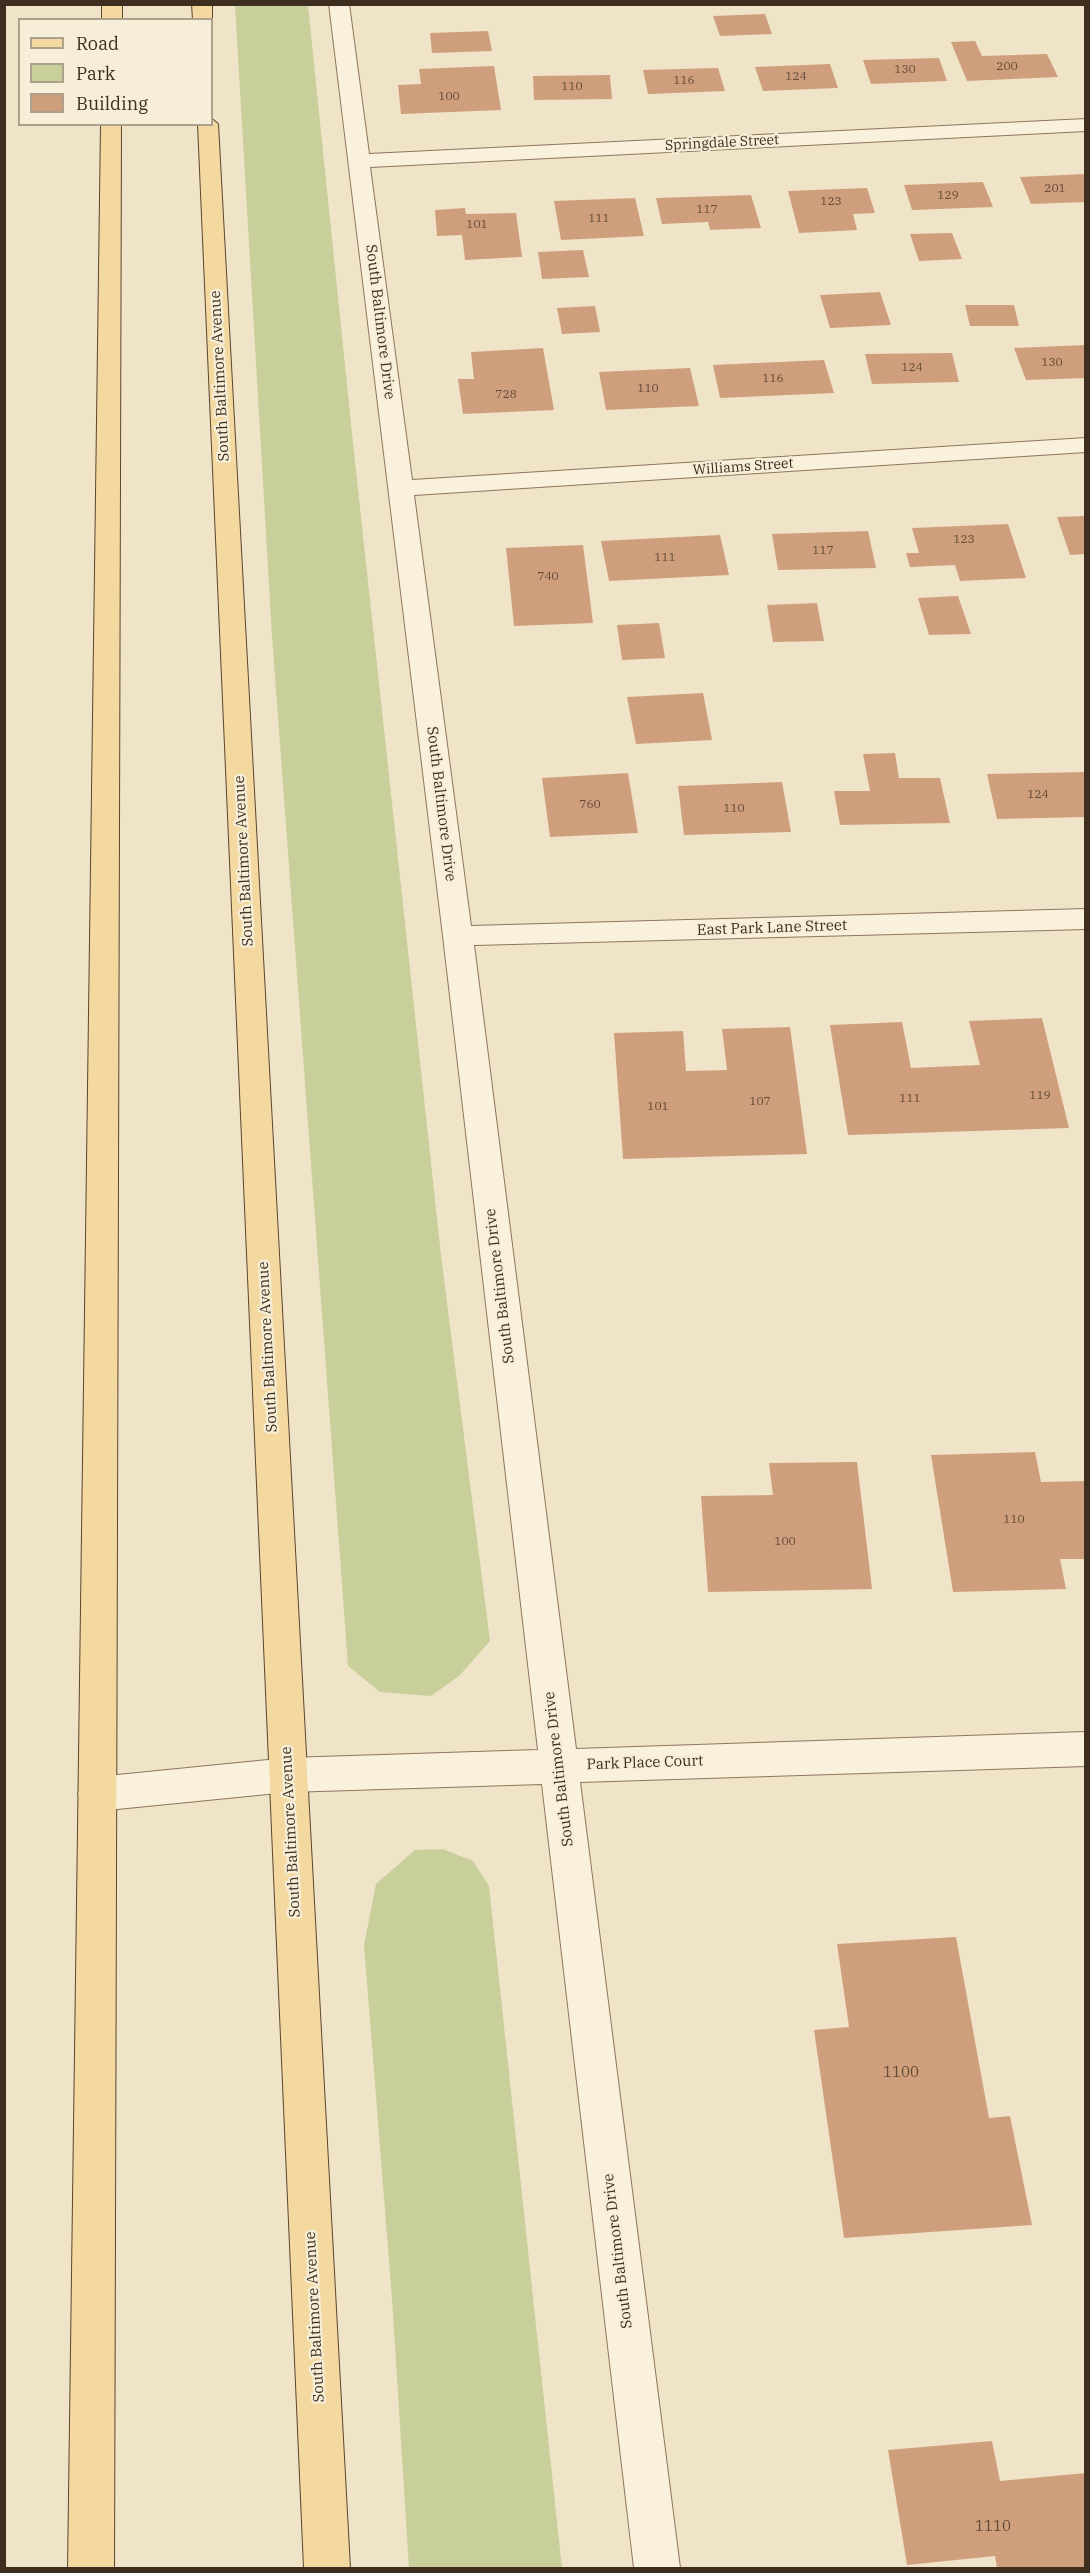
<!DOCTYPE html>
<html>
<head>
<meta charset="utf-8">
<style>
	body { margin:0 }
	#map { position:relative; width:1090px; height:2573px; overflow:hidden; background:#f0e4c8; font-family:"IBM Plex Serif",serif }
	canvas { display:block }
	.frame { position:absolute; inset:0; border:6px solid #3d2e20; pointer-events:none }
	.legend { position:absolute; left:18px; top:18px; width:195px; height:108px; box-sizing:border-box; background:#f7eed8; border:2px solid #ada18e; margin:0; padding:8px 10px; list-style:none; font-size:18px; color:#3d2e20 }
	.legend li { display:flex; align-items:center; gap:12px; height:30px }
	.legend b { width:30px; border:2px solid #ada18e }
</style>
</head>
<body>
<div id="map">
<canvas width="1090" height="2573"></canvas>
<div class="frame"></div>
<ul class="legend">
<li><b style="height:8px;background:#f3d9a0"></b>Road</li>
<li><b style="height:16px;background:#c9cf9b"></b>Park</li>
<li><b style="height:16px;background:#cf9f7d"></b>Building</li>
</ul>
</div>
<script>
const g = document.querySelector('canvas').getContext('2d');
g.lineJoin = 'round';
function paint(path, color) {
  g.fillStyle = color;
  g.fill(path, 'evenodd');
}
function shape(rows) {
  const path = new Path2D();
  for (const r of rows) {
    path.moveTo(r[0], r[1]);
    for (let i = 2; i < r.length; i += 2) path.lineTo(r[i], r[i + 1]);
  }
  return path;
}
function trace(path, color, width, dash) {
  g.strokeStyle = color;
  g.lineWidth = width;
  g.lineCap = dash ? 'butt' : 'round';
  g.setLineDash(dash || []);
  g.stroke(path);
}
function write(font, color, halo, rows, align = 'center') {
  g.font = font + ' "IBM Plex Serif",serif';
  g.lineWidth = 4.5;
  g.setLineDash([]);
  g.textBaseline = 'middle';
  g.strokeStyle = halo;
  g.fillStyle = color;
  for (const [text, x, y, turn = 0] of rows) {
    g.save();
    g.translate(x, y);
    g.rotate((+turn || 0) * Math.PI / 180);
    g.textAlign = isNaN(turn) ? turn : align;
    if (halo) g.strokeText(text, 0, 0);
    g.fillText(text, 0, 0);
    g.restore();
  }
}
paint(shape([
	[235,5,308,5,353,443,441,1255,490,1641,459,1676,431,1696,380,1692,348,1666,272,636],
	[443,1849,473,1861,489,1886,562,2568,409,2568,392,2299,364,1945,376,1884,415,1850]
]), '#c9cf9b');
paint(shape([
	[765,14,772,34,720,36,713,16],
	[488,31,492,51,432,53,430,33],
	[975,41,982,56,1047,54,1058,77,967,81,951,42],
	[939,58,947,81,871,84,863,60],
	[830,64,838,88,763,91,755,67],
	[494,66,501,110,401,114,398,85,421,84,419,69],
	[718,68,725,91,648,94,643,70],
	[610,75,612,99,534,100,533,76],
	[1086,174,1086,202,1031,204,1020,177],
	[983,182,993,207,912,210,904,185],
	[867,188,875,213,853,214,857,230,799,233,788,191],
	[751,195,761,228,710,230,708,222,662,224,656,198],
	[635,198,644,236,561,240,554,201],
	[465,208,466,214,516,213,522,257,465,260,462,235,437,236,435,210],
	[952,233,962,259,919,261,910,234],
	[583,250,589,277,542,279,538,252],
	[880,292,891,325,830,328,820,295],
	[965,305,1014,305,1019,326,970,326],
	[595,306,600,332,562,334,557,308],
	[1086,345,1086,378,1026,380,1014,348],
	[543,348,554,410,463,414,458,379,474,379,471,352],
	[952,353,959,382,872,384,865,354],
	[824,360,834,393,720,398,713,365],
	[690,368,699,406,606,410,599,372],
	[1086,516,1086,554,1070,555,1057,517],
	[1008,524,1026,578,960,581,955,565,910,567,906,553,919,553,912,528],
	[868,531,876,568,778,570,772,534],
	[720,535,729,575,609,581,601,541],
	[583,545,593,623,514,626,506,548],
	[958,596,971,634,929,635,918,598],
	[817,603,824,641,773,642,767,605],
	[659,623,665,658,622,660,617,625],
	[703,693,712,740,636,744,627,697],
	[895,753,899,778,940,778,950,823,840,825,834,791,870,791,863,754],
	[1086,772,1086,817,997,819,987,774],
	[628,773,638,833,550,837,542,778],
	[782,782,791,832,684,835,678,786],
	[1042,1018,1069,1128,848,1135,830,1025,902,1022,911,1068,980,1065,969,1021],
	[790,1027,807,1154,623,1159,614,1033,683,1031,686,1071,727,1070,722,1029],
	[1035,1452,1041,1482,1086,1481,1086,1559,1060,1559,1066,1589,953,1592,931,1455],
	[857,1462,872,1589,708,1592,701,1496,773,1495,769,1463],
	[956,1937,989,2118,1010,2116,1032,2225,844,2238,814,2030,849,2027,837,1944],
	[992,2441,1000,2481,1086,2473,1086,2568,997,2568,995,2556,907,2565,888,2450]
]), '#cf9f7d');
const street = shape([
	[329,4,349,4,369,154,1086,119,1086,131,370,167,412,480,1086,438,1086,452,414,495,471,926,1086,909,1086,929,474,945,576,1749,1086,1732,1086,1766,580,1782,680,2568,634,2568,542,1784,288,1792,97,1811,83,1806,78,1794,83,1782,97,1777,288,1758,538,1750,443,936,329,4]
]);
const primary = shape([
	[102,4,122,4,122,20,102,20,102,4],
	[192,4,212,4,212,22,212,20,193,20,192,4],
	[212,119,218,124,350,2568,304,2568,198,124,212,124,212,119],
	[101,124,121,124,114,2568,68,2568,101,124]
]);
trace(street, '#8d765c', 2);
trace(primary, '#5b4430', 2);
paint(street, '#faf1dc');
paint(primary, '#f3d9a0');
write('12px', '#624a37', null, [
	["200",1007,67],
	["130",905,70],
	["124",796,77],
	["116",684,81],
	["110",572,87],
	["100",449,97],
	["201",1055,189],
	["129",948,196],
	["123",831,202],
	["117",707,210],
	["111",599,219],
	["101",477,225],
	["130",1052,363],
	["124",912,368],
	["116",773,379],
	["110",648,389],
	["728",506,395],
	["123",964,540],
	["117",823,551],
	["111",665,558],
	["740",548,577],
	["124",1038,795],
	["760",590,805],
	["110",734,809],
	["119",1040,1096],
	["111",910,1099],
	["107",760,1102],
	["101",658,1107],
	["110",1014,1520],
	["100",785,1542]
]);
write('14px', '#3d2e20', '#f7eed8', [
	["Springdale Street",722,143,-3],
	["Williams Street",743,467,-4]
]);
write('15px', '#3d2e20', '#f7eed8', [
	["South Baltimore Drive",380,322,83],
	["South Baltimore Avenue",220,376,-93],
	["South Baltimore Drive",441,804,83],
	["South Baltimore Avenue",244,861,-93],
	["East Park Lane Street",772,928,-2],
	["South Baltimore Drive",500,1286,-97],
	["South Baltimore Avenue",268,1347,-93],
	["Park Place Court",645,1763,-2],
	["South Baltimore Drive",559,1769,-97],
	["South Baltimore Avenue",291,1832,-93],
	["South Baltimore Drive",618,2251,-97],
	["South Baltimore Avenue",315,2317,-93]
]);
write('15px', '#624a37', null, [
	["1100",901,2073],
	["1110",993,2527]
]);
</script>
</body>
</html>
